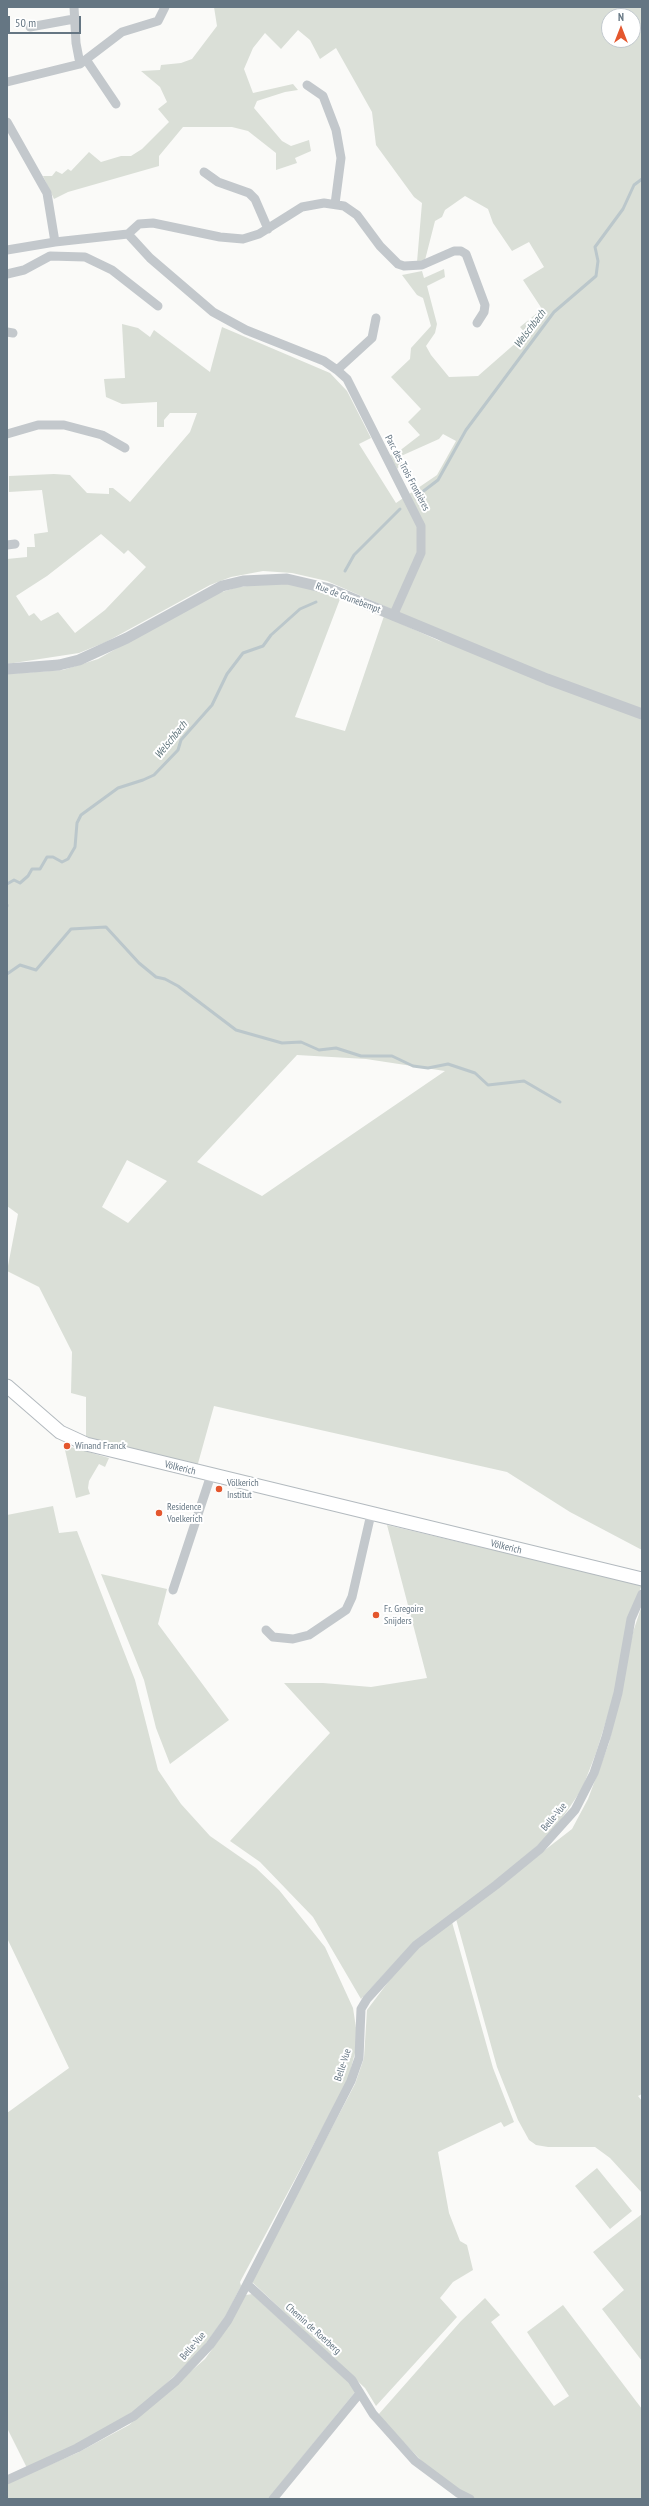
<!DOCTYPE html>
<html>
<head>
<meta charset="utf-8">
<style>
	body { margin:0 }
	#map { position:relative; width:649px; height:2506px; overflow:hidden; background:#fafaf8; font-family:"PT Sans Narrow",sans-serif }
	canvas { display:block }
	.frame { position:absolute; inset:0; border:8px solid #657683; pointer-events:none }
	.north { position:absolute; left:601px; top:8px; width:40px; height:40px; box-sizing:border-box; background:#fff; border:1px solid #c1c8cd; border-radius:50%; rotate:0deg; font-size:11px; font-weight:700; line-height:16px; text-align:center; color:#657683 }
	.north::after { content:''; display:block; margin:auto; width:14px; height:18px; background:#e4572e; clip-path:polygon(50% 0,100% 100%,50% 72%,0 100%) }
	.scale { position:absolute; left:8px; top:16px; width:73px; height:18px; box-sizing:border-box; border:2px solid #657683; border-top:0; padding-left:5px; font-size:12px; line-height:14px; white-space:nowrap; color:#657683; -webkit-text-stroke:3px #fff; paint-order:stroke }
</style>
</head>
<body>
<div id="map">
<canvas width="649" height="2506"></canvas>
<div class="frame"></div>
<div class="north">N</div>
<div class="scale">50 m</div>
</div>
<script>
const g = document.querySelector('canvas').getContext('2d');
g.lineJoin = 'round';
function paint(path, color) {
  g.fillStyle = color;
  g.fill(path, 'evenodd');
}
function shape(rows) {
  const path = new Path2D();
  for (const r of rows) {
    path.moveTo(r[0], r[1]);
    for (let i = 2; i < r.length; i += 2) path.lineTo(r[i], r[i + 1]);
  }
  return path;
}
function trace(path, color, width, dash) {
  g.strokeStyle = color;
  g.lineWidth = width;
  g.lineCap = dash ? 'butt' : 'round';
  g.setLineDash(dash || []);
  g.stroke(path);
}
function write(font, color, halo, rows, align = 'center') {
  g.font = font + ' "PT Sans Narrow",sans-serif';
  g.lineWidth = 4;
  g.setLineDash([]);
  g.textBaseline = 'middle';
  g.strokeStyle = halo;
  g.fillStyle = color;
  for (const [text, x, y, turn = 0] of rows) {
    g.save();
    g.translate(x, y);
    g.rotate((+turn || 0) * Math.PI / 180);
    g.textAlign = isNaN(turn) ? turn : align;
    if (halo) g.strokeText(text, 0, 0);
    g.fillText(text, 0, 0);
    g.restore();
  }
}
paint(shape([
	[214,7,642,7,642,1550,570,1512,507,1472,214,1406,197,1467,86,1439,86,1397,71,1393,72,1352,39,1287,7,1271,18,1214,7,1206,7,674,63,670,98,659,212,595,238,587,284,582,310,588,340,599,295,717,345,731,384,616,442,642,389,608,327,581,292,573,263,571,231,577,210,585,106,642,79,653,7,664,7,559,27,557,27,547,35,547,34,534,48,532,42,490,9,492,9,476,54,474,70,475,87,493,109,494,109,488,113,488,130,502,190,432,197,413,170,413,164,420,164,427,157,427,157,402,122,404,106,397,104,379,125,378,122,324,138,328,150,337,154,330,210,372,222,327,330,373,347,391,371,438,359,444,396,503,437,475,456,441,443,434,439,439,401,456,402,463,397,469,390,455,398,452,420,435,408,422,421,409,391,377,410,359,411,348,431,326,423,298,417,295,402,275,422,271,424,278,444,269,445,277,427,286,437,324,435,333,426,346,431,355,449,377,478,376,526,334,520,327,542,309,523,280,544,267,529,242,512,251,493,223,488,209,465,196,445,210,442,217,435,221,425,260,417,262,422,203,414,197,376,145,372,112,336,48,320,59,310,40,298,30,281,49,265,33,253,48,244,69,253,93,293,84,298,90,285,92,257,101,254,108,282,141,291,146,309,140,311,151,295,158,297,163,276,170,276,153,248,131,232,127,183,127,159,156,159,166,68,192,54,199,43,176,52,176,56,171,62,174,68,169,71,171,89,152,101,162,121,156,131,156,142,149,169,122,158,109,167,102,160,87,141,71,160,70,161,65,181,63,192,59,217,26],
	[609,16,633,16,633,40,609,40],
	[101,534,124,554,128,550,146,567,105,610,75,633,58,612,41,621,34,613,29,616,16,596,47,576],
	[297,1055,366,1059,445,1071,262,1196,197,1162],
	[127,1160,167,1181,128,1223,102,1207],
	[71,1447,109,1458,105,1467,99,1464,89,1481,88,1488,90,1494,76,1498,65,1450],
	[53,1506,59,1533,77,1531,135,1680,158,1770,181,1804,210,1836,256,1868,279,1890,325,1947,353,2008,358,2041,348,2080,240,2282,241,2286,224,2319,197,2355,141,2407,82,2442,27,2468,7,2428,7,2113,69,2068,7,1938,7,1515],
	[387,1525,642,1585,631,1610,616,1689,596,1753,582,1789,552,1833,499,1879,413,1943,361,1999,313,1917,260,1862,230,1841,330,1733,284,1683,323,1683,371,1687,427,1678],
	[101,1574,167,1589,158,1624,229,1720,170,1764,156,1728,144,1680],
	[642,1605,642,2094,638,2096,642,2101,642,2193,610,2158,595,2147,548,2147,536,2145,529,2140,518,2120,497,2067,456,1919,572,1829,588,1799,609,1743,633,1632],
	[452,1922,493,2068,514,2122,504,2127,501,2122,438,2152,449,2213,460,2241,467,2245,473,2270,453,2282,440,2298,457,2317,376,2406,365,2388,251,2281,355,2084,364,2058,367,2010,398,1969,424,1942],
	[597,2168,632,2211,610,2229,575,2186],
	[642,2214,642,2361,602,2309,624,2290,593,2252],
	[252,2294,349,2382,356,2391,268,2499,7,2499,7,2483,77,2453,129,2425,205,2359,218,2341,242,2300,246,2295],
	[485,2298,500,2315,491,2322,554,2406,569,2396,527,2332,563,2305,642,2409,642,2499,473,2498,430,2470,378,2415,461,2321]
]), '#dadfd7');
trace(shape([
	[421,493,438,480,466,430,554,312,596,276,598,261,595,247,623,209,634,185,642,179],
	[345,571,354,555,400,509],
	[7,884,14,880,20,883,28,876,32,869,40,869,47,857,53,857,62,862,68,859,75,847,77,823,81,815,118,788,143,780,154,775,178,750,181,740,212,705,227,674,243,653,263,646,271,635,300,609,316,602],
	[7,905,7,906],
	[7,974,20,965,36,970,71,929,106,927,139,963,156,977,165,979,178,986,236,1030,282,1043,301,1042,319,1050,336,1048,361,1056,392,1056,413,1066,428,1068,448,1064,475,1073,488,1085,524,1081,560,1102]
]), '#bbc7cb', 3);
const secondary = shape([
	[7,1386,60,1432,86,1444,642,1579]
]);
trace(secondary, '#b3babf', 15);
trace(shape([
	[74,7,76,43,80,64],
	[30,27,74,19],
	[87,61,116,104],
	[7,82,80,64,122,32,158,21,165,7],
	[307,85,323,96,336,130,341,158,335,204],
	[7,122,47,193,55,242],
	[204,172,218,182,249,193,255,199,268,229],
	[128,234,139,224,153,223,220,237,243,239,259,234,302,207,324,203,344,206,357,215,380,246,398,264,404,266,422,265,454,251,461,251,466,254,485,305,484,312,477,323],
	[7,250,55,242,128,234,150,258,213,312,246,330,324,361,337,370,347,379,421,526,421,553,393,616],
	[7,274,24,270,50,256,85,257,112,270,158,306],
	[7,332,13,333],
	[337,370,372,338,376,318],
	[7,434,38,425,64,425,102,435,125,448],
	[7,545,15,544],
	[173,1590,211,1475],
	[266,1630,273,1637,293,1639,309,1635,346,1610,352,1597,371,1514],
	[247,2284,352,2380,373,2414,415,2461,458,2493,470,2499],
	[7,2480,77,2448,134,2416,176,2381,210,2345,228,2320,247,2284,351,2081,359,2058,361,2009,367,1999,416,1945,496,1885,540,1849,575,1810,594,1773,606,1737,618,1693,631,1619,642,1594],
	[273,2499,360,2393]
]), '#c3c8cc', 9);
trace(shape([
	[7,669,59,665,79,660,127,638,222,586,243,581,287,579,330,589,547,679,642,714]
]), '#c3c8cc', 11);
trace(secondary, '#fff', 13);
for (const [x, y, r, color] of [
	[67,1446,4,"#e4572e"],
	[219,1489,4,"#e4572e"],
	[159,1513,4,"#e4572e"],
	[376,1615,4,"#e4572e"]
]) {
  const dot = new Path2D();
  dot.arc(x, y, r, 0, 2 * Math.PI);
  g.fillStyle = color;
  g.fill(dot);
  trace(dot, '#fff', 1.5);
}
write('10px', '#657683', '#fff', [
	["Parc des Trois Frontières",407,473,62],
	["Rue de Grunebempt",348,598,21],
	["Völkerich",180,1468,14],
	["Völkerich",506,1547,14],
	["Belle-Vue",554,1817,-50],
	["Belle-Vue",343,2065,-72],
	["Chemin de Roerberg",313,2329,42],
	["Belle-Vue",193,2346,-49]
]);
write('10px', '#657683', '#fff', [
	["Winand Franck",75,1446],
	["Völkerich",227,1483],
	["Institut",227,1495],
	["Residence",167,1507],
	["Voelkerich",167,1519],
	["Fr. Gregoire",384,1609],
	["Snijders",384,1621]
], 'left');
write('italic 11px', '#60757c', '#fff', [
	["Welschbach",530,329,-53],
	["Welschbach",171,740,-51]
]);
</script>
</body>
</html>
